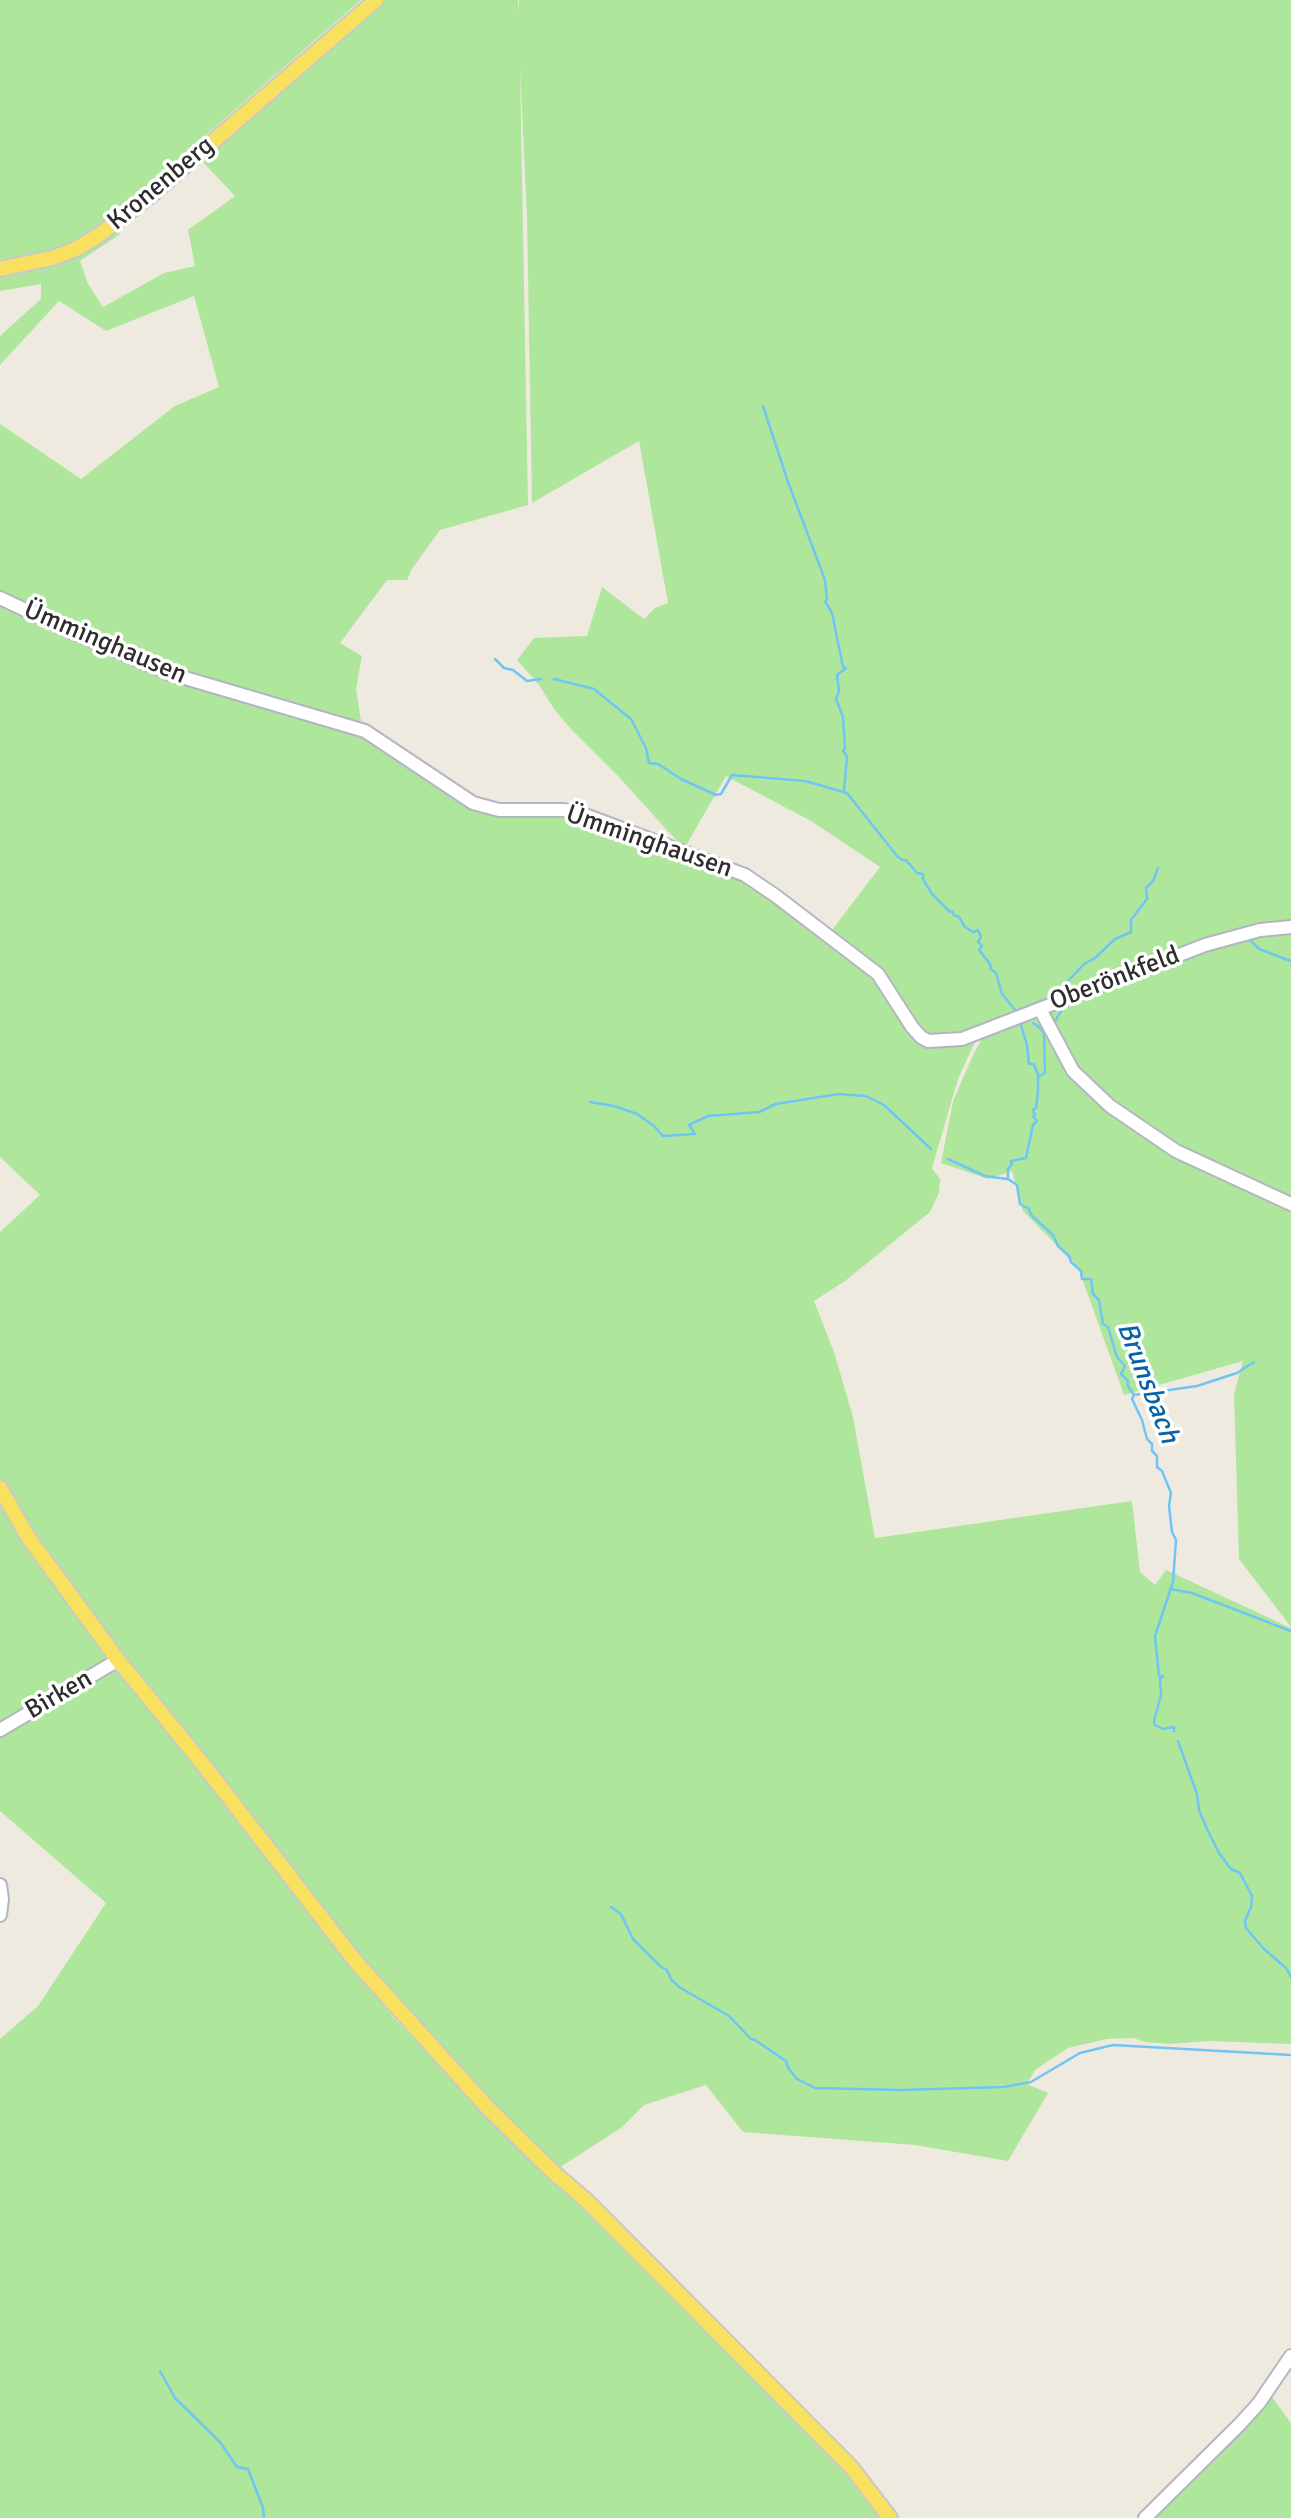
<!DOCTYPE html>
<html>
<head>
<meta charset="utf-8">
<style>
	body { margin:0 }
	canvas { display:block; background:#efeae0 }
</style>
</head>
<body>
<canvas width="1291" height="2518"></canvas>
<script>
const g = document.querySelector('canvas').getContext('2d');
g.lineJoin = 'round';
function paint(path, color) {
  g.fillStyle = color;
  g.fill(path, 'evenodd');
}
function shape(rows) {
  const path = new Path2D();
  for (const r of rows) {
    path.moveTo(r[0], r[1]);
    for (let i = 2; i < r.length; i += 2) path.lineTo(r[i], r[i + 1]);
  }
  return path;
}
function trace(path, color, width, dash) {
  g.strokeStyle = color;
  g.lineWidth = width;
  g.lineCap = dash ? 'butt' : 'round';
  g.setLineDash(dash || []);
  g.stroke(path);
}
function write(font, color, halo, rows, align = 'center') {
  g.font = font + ' Signika,sans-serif';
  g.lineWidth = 7;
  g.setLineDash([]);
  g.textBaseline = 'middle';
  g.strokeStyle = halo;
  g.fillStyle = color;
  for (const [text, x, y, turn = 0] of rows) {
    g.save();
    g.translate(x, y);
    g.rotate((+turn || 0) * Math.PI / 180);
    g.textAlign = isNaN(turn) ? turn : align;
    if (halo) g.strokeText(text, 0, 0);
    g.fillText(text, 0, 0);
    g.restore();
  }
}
paint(shape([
	[0,0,361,0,111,218,80,240,53,251,0,262],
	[384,0,518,0,518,10,519,0,1291,0,1291,925,1260,928,980,1031,958,1079,932,1168,940,1179,939,1193,930,1212,845,1281,814,1301,834,1352,853,1417,875,1538,1132,1501,1140,1572,1155,1585,1166,1570,1291,1628,1291,2044,1209,2041,1171,2044,1144,2042,1134,2038,1107,2039,1068,2048,1035,2070,1027,2084,1048,2093,1008,2161,915,2145,743,2132,706,2085,644,2105,621,2128,557,2169,483,2094,329,1921,29,1529,20,1537,323,1930,392,2016,496,2126,584,2209,807,2430,890,2518,0,2518,0,2039,38,2006,106,1903,0,1811,0,1232,40,1195,0,1157,0,424,81,479,175,406,219,387,194,296,106,331,59,301,0,365,0,336,41,299,41,284,0,291,0,274,76,254,118,229,120,234,80,261,88,284,103,307,164,273,195,266,188,230,235,196,200,159],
	[520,68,527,217,532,503,639,441,668,603,655,608,644,619,602,587,587,636,534,638,517,660,539,685,554,709,571,729,618,776,684,849,726,776,811,821,880,867,829,934,888,985,730,868,564,810,473,803,362,728,356,689,362,656,340,643,387,580,407,580,412,569,440,530,528,505],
	[1291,927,1291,1204,1176,1151,1073,1071,1040,1009,1205,945],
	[1038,1012,1105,1107,1291,1206,1291,1627,1239,1559,1234,1394,1243,1361,1124,1395,1078,1267,1023,1211,1012,1171,988,1179,941,1163,953,1101,973,1055,986,1032],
	[1269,2393,1291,2423,1291,2518,1150,2518]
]), '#aee79b');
trace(shape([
	[763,406,788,482,825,580,827,600,825,601,832,613,843,667,846,668,837,675,839,691,836,699,843,717,845,748,843,751,847,756,844,791],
	[495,659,504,668,513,670,527,681,541,679],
	[554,679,594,689,631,719,646,748,649,763,658,764,681,779,716,795,721,794,732,775,805,781,847,793,897,856,902,860,906,860,917,873,923,874,923,879,932,894,950,912,952,911,954,915,959,917,965,927,973,932,978,930,981,937,978,942,982,946,979,950,990,964,991,969,996,973,1002,994,1016,1011],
	[1249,939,1259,949,1291,961],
	[1027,1007,1054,996,1084,964,1095,958,1115,939,1131,932,1131,920,1147,899,1146,888,1153,881,1158,868],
	[1055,1021,1064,1006],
	[1020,1022,1027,1045,1029,1064,1034,1064,1038,1075,1038,1091,1036,1108,1033,1110,1035,1115,1033,1116,1037,1121,1033,1125,1026,1158,1011,1161,1012,1164,1008,1169,1008,1179,1017,1185,1020,1204,1029,1209,1031,1215,1053,1235,1058,1246,1069,1256,1071,1262,1081,1271,1082,1279,1091,1279,1093,1294,1099,1300,1103,1324,1108,1327,1117,1357,1125,1366,1121,1374,1128,1381,1128,1386,1134,1395,1132,1399,1142,1420,1147,1439,1152,1444,1152,1451,1157,1456,1157,1467,1162,1471,1171,1493,1169,1506,1172,1532,1176,1540,1173,1582,1155,1636,1159,1676,1163,1676,1160,1679,1161,1695,1154,1721,1155,1725,1163,1729,1174,1727,1174,1731],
	[1033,1023,1039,1027,1044,1033,1045,1073,1038,1077],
	[590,1102,614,1106,637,1114,654,1126,663,1136,695,1134,689,1125,708,1116,759,1112,776,1104,839,1094,866,1096,884,1105,931,1149],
	[948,1159,985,1176,1007,1179],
	[1134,1395,1197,1386,1237,1373,1254,1362],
	[1170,1589,1192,1593,1291,1631],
	[1178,1741,1197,1794,1199,1810,1207,1829,1219,1853,1231,1869,1240,1873,1252,1896,1251,1907,1245,1921,1246,1928,1264,1949,1286,1968,1291,1977],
	[611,1907,621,1914,633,1939,661,1967,667,1970,671,1979,679,1987,729,2016,751,2039,755,2040,786,2061,788,2068,797,2079,815,2088,900,2090,1004,2087,1031,2082,1080,2053,1113,2045,1291,2055],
	[160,2371,175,2398,220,2442,237,2467,248,2469,263,2508,264,2518]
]), '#70c5f4', 2.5);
const minor = shape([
	[0,598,74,633,168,673,365,731,473,803,499,810,564,810,580,813,745,875,776,896,878,974,912,1027,921,1037,928,1041,962,1039,1205,945,1260,930,1291,927],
	[1040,1009,1073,1071,1110,1106,1176,1151,1291,1204],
	[0,1730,118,1660],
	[0,1885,2,1899,0,1915],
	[1145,2518,1240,2424,1259,2403,1291,2356]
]);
const major = shape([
	[0,269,52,258,76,249,99,235,155,192,376,0],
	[0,1488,28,1537,118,1660,202,1763,356,1962,487,2107,552,2171,587,2201,851,2467,890,2518]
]);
trace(minor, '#b4b5c1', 16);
trace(major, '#c9c9c9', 18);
trace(minor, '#fff', 12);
trace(major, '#f7e15e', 14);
write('26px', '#2e2e2e', '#fff', [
	["Kronenberg",161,184,-40],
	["Ümminghausen",105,643,23],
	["Ümminghausen",649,842,19],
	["Oberönkfeld",1115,979,-21],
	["Birken",59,1695,-30]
]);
write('italic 28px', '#0862a7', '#fff', [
	["Brunsbach",1147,1383,69]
]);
</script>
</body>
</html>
